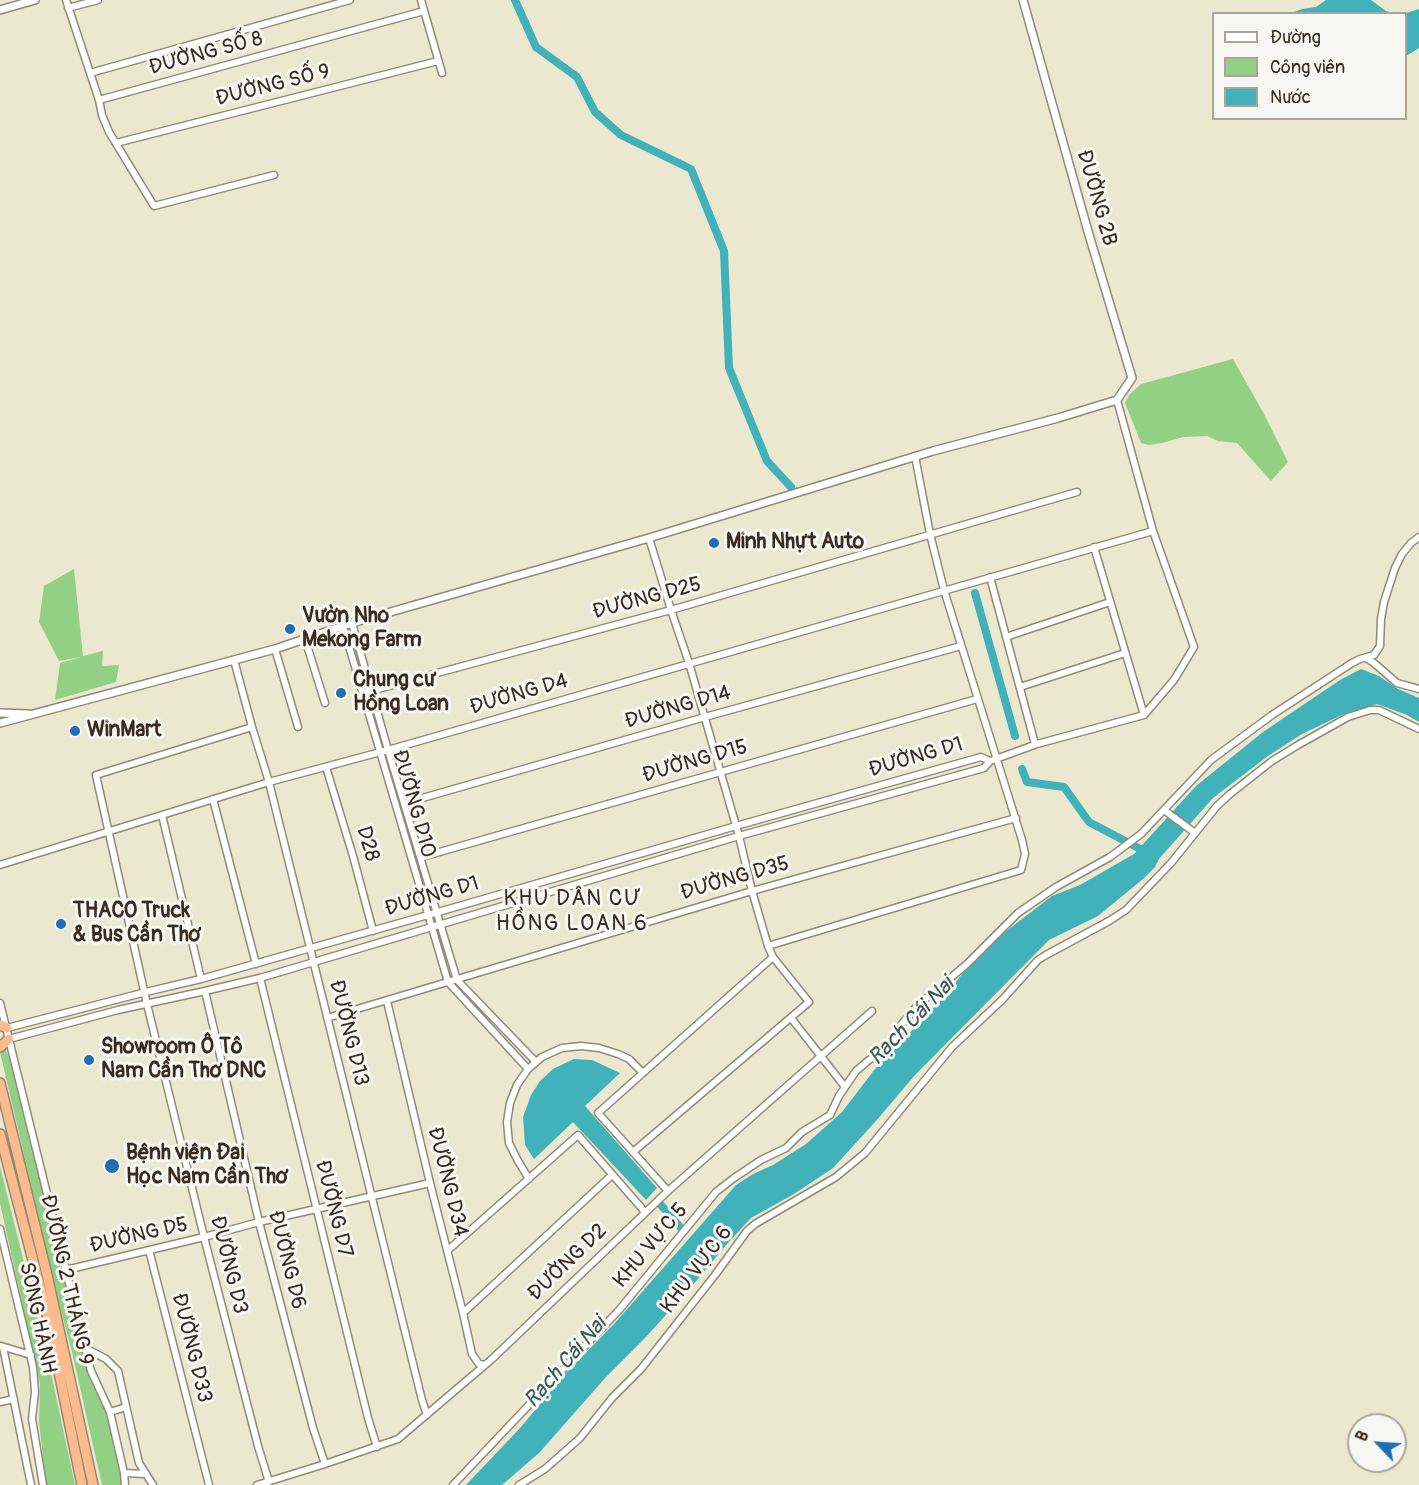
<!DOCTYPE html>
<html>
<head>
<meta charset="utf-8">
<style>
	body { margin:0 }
	#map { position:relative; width:1419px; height:1485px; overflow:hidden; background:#ebe8cf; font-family:Pangolin,sans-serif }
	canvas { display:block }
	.legend { position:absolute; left:1212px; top:12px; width:195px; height:108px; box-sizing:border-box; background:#f6f6f2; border:2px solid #aba49d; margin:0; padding:8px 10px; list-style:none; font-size:18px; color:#3b2a1e }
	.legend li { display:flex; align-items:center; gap:12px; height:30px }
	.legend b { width:30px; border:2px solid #aba49d }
	.north { position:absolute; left:1347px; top:1413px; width:60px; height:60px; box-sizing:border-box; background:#f6f6f2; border:2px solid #aba49d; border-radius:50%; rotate:295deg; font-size:16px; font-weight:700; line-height:24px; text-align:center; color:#3b2a1e }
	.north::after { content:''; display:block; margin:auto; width:21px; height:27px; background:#1f6fb2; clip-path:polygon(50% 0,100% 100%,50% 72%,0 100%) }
</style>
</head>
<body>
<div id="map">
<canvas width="1419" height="1485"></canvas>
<ul class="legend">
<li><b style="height:8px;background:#fff"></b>Đường</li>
<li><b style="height:16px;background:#92d086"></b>Công viên</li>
<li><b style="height:16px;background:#41b1ba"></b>Nước</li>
</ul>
<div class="north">B</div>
</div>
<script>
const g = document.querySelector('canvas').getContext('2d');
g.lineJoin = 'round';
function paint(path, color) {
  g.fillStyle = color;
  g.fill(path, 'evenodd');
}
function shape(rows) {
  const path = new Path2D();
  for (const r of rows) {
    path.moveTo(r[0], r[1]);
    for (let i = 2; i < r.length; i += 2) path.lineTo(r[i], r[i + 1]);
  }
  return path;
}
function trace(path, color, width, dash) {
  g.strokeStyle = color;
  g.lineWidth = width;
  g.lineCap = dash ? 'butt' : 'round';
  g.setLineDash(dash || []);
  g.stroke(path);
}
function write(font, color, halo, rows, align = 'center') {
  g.font = font + ' Pangolin,sans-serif';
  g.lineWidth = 6;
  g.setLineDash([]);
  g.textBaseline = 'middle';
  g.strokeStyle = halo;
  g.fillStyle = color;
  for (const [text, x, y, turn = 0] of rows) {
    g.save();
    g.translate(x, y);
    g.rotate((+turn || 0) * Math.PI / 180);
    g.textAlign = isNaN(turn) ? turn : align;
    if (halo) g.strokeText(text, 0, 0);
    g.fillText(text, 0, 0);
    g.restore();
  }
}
paint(shape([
	[1233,359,1264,414,1288,462,1271,481,1237,443,1218,441,1207,436,1183,437,1162,443,1149,445,1141,443,1125,403,1129,395,1141,384],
	[74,569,83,656,103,651,102,666,119,665,116,682,55,700,60,663,81,657,59,661,39,622,44,586],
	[3,1050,6,1050,9,1057,89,1378,108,1417,122,1485,102,1485,72,1352,56,1292,0,1052],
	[0,1166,48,1359,75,1485,46,1485,39,1422,40,1384,0,1203]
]), '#92d086');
paint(shape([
	[1326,0,1371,0,1386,11,1394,13,1292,13,1302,9,1316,7],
	[1419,9,1419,48,1406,56,1406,14,1394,13,1406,13],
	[1361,669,1379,676,1398,689,1419,698,1419,722,1407,715,1377,704,1344,714,1302,734,1268,756,1213,798,1159,859,1155,867,1143,879,1098,916,1049,940,915,1075,876,1121,833,1168,794,1194,751,1218,727,1244,692,1286,645,1338,606,1377,539,1453,502,1485,466,1485,521,1427,566,1373,614,1324,736,1185,753,1174,773,1165,806,1144,842,1112,875,1069,944,997,967,968,1005,932,1052,896,1080,885,1134,854,1196,786,1263,732,1340,680],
	[574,1059,592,1060,620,1073,585,1106,657,1188,646,1200,573,1122,534,1159,525,1145,523,1117,531,1095,540,1081,553,1069]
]), '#41b1ba');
trace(shape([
	[515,0,536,47,577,77,595,112,621,135,691,169,724,251,729,368,767,461,791,487],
	[975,593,1015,736],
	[1022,769,1027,782,1064,787,1089,822,1146,852],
	[661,1205,680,1227]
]), '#41b1ba', 8);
const minor = shape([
	[66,0,99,100,424,11],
	[421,0,442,73],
	[68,8,98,0],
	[90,73,350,0],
	[99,100,102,115,109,132,154,206,274,175],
	[116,143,438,61],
	[1094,547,1144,715],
	[990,577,1035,744],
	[352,623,388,750,457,980,536,1062],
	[343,626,448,982,528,1069],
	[1006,637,1110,602],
	[305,639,325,703],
	[275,649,298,727],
	[1366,658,1374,663,1397,683,1419,689],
	[234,660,252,727,269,782,422,1400,427,1415],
	[1020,687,1125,653],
	[363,693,671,610,1077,492],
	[252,727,96,775,147,1004,204,1237,258,1446,269,1482],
	[993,760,1037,744,1144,715,1174,680,1194,647,1153,531,1117,400],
	[326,767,353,856,373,931],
	[213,799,256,964],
	[405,803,705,717,961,646],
	[1164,810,1195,833],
	[162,815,201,979],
	[422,857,977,699],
	[0,865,269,782,388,750,1153,531],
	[768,946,1021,870,1025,854,1022,840,944,590,930,534,915,456],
	[260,978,368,1418,377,1447],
	[205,991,259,1222,313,1428,325,1464],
	[387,1001,430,1183,463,1313,472,1354,479,1364,485,1365],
	[0,1003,85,1348,106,1359,118,1371,139,1463,153,1485],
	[327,1018,752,891,1016,818],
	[791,1018,845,1087],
	[7,1028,146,992,201,979,428,915,736,826,981,757,990,761,984,768,739,836,260,978,205,991,118,1010,9,1039],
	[633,1152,809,1002,773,957,768,946,752,891,739,836,689,663,671,610,649,538],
	[529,1179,518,1161,509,1143,507,1122,510,1103,517,1085,528,1069,542,1057,562,1048,581,1046,599,1048,618,1054,629,1059,643,1073],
	[668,1191,598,1113,773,957],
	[0,1229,33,1367,35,1392,32,1419,43,1485],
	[149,1250,209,1485],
	[447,1251,578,1135,645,1212],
	[66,1270,204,1237,259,1222,430,1183],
	[463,1313,612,1175],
	[1,1346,31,1355],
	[3,1347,31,1485],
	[85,1348,91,1371,110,1412,124,1473,125,1485],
	[0,1402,14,1399],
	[110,1412,126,1407],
	[124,1473,146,1474],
	[257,1485,325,1464,398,1439,492,1359,668,1191,872,1011],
	[453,1485,620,1309,716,1192,734,1178,761,1160,786,1148,802,1132,830,1115,839,1096,856,1071,869,1060,884,1051,895,1040,901,1025,917,1006,967,964,1018,913,1056,887,1110,857,1141,834,1211,760,1272,715,1352,663,1360,659,1374,655,1380,646,1381,619,1384,602,1395,568,1402,554,1411,543,1419,537],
	[519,1485,545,1469,580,1438,612,1398,641,1369,715,1275,747,1231,755,1224,836,1177,865,1153,952,1047,1002,1000,1038,960,1046,955,1109,921,1126,910,1171,863,1217,806,1230,794,1272,761,1298,745,1348,717,1370,710,1379,710,1419,729]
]);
const tertiary = shape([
	[0,10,35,0],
	[0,713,28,714],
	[0,723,275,649,352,623,649,538,933,451,1058,418,1117,400,1132,378,1089,235,1023,0]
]);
const trunk = shape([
	[0,1025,7,1028],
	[0,1047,9,1039],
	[0,1083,47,1275,93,1485],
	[0,1134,48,1318,82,1485]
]);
trace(minor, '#938976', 9);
trace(tertiary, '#938976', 10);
trace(trunk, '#938976', 12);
trace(minor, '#fff', 6);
trace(tertiary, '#fff', 7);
trace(trunk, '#fbbb8c', 9);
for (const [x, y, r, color] of [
	[714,543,6,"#1f6fb2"],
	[290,629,6,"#1f6fb2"],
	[341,693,6,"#1f6fb2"],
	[75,731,6,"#1f6fb2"],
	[61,924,6,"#1f6fb2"],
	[89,1060,6,"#1f6fb2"],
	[112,1166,8,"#1f6fb2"]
]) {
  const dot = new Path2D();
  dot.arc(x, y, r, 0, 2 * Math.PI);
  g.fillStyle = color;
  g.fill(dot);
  trace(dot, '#f6f6f2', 2);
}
write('21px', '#3b2a1e', '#f6f6f2', [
	["ĐƯỜNG SỐ 8",206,54,-15],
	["ĐƯỜNG SỐ 9",273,86,-14],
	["ĐƯỜNG 2B",1096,198,74],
	["ĐƯỜNG D25",647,599,-15],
	["ĐƯỜNG D4",519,695,-16],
	["ĐƯỜNG D14",678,708,-16],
	["ĐƯỜNG D1",916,758,-16],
	["ĐƯỜNG D15",695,762,-16],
	["ĐƯỜNG D10",413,804,74],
	["D28",367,844,74],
	["ĐƯỜNG D35",735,879,-16],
	["ĐƯỜNG D1",432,897,-16],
	["ĐƯỜNG D13",348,1033,76],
	["ĐƯỜNG D34",447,1182,76],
	["ĐƯỜNG D7",333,1209,76],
	["ĐƯỜNG D5",139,1236,-13],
	["KHU VỰC 5",651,1246,-50],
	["ĐƯỜNG D6",286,1260,76],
	["ĐƯỜNG D2",568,1263,-44],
	["ĐƯỜNG D3",228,1265,76],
	["KHU VỰC 6",697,1270,-53],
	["ĐƯỜNG 2 THÁNG 9",66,1280,77],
	["SONG HÀNH",37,1318,78],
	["ĐƯỜNG D33",191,1348,76]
]);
write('bold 21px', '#3b2a1e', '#f6f6f2', [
	["Minh Nhựt Auto",726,543],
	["Vườn Nho",302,617],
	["Mekong Farm",302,641],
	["Chung cư",353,681],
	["Hồng Loan",353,705],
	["WinMart",87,731],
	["THACO Truck",73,912],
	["& Bus Cần Thơ",73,936],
	["Showroom Ô Tô",101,1048],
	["Nam Cần Thơ DNC",101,1072],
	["Bệnh viện Đại",126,1154],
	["Học Nam Cần Thơ",126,1178]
], 'left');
g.letterSpacing = '1.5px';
write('22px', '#3b2a1e', '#f6f6f2', [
	["KHU DÂN CƯ",572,899],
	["HỒNG LOAN 6",572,924]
]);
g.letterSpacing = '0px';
write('italic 22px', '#3d5955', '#f6f6f2', [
	["Rạch Cái Nai",912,1022,-46],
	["Rạch Cái Nai",566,1363,-49]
]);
</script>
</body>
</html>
